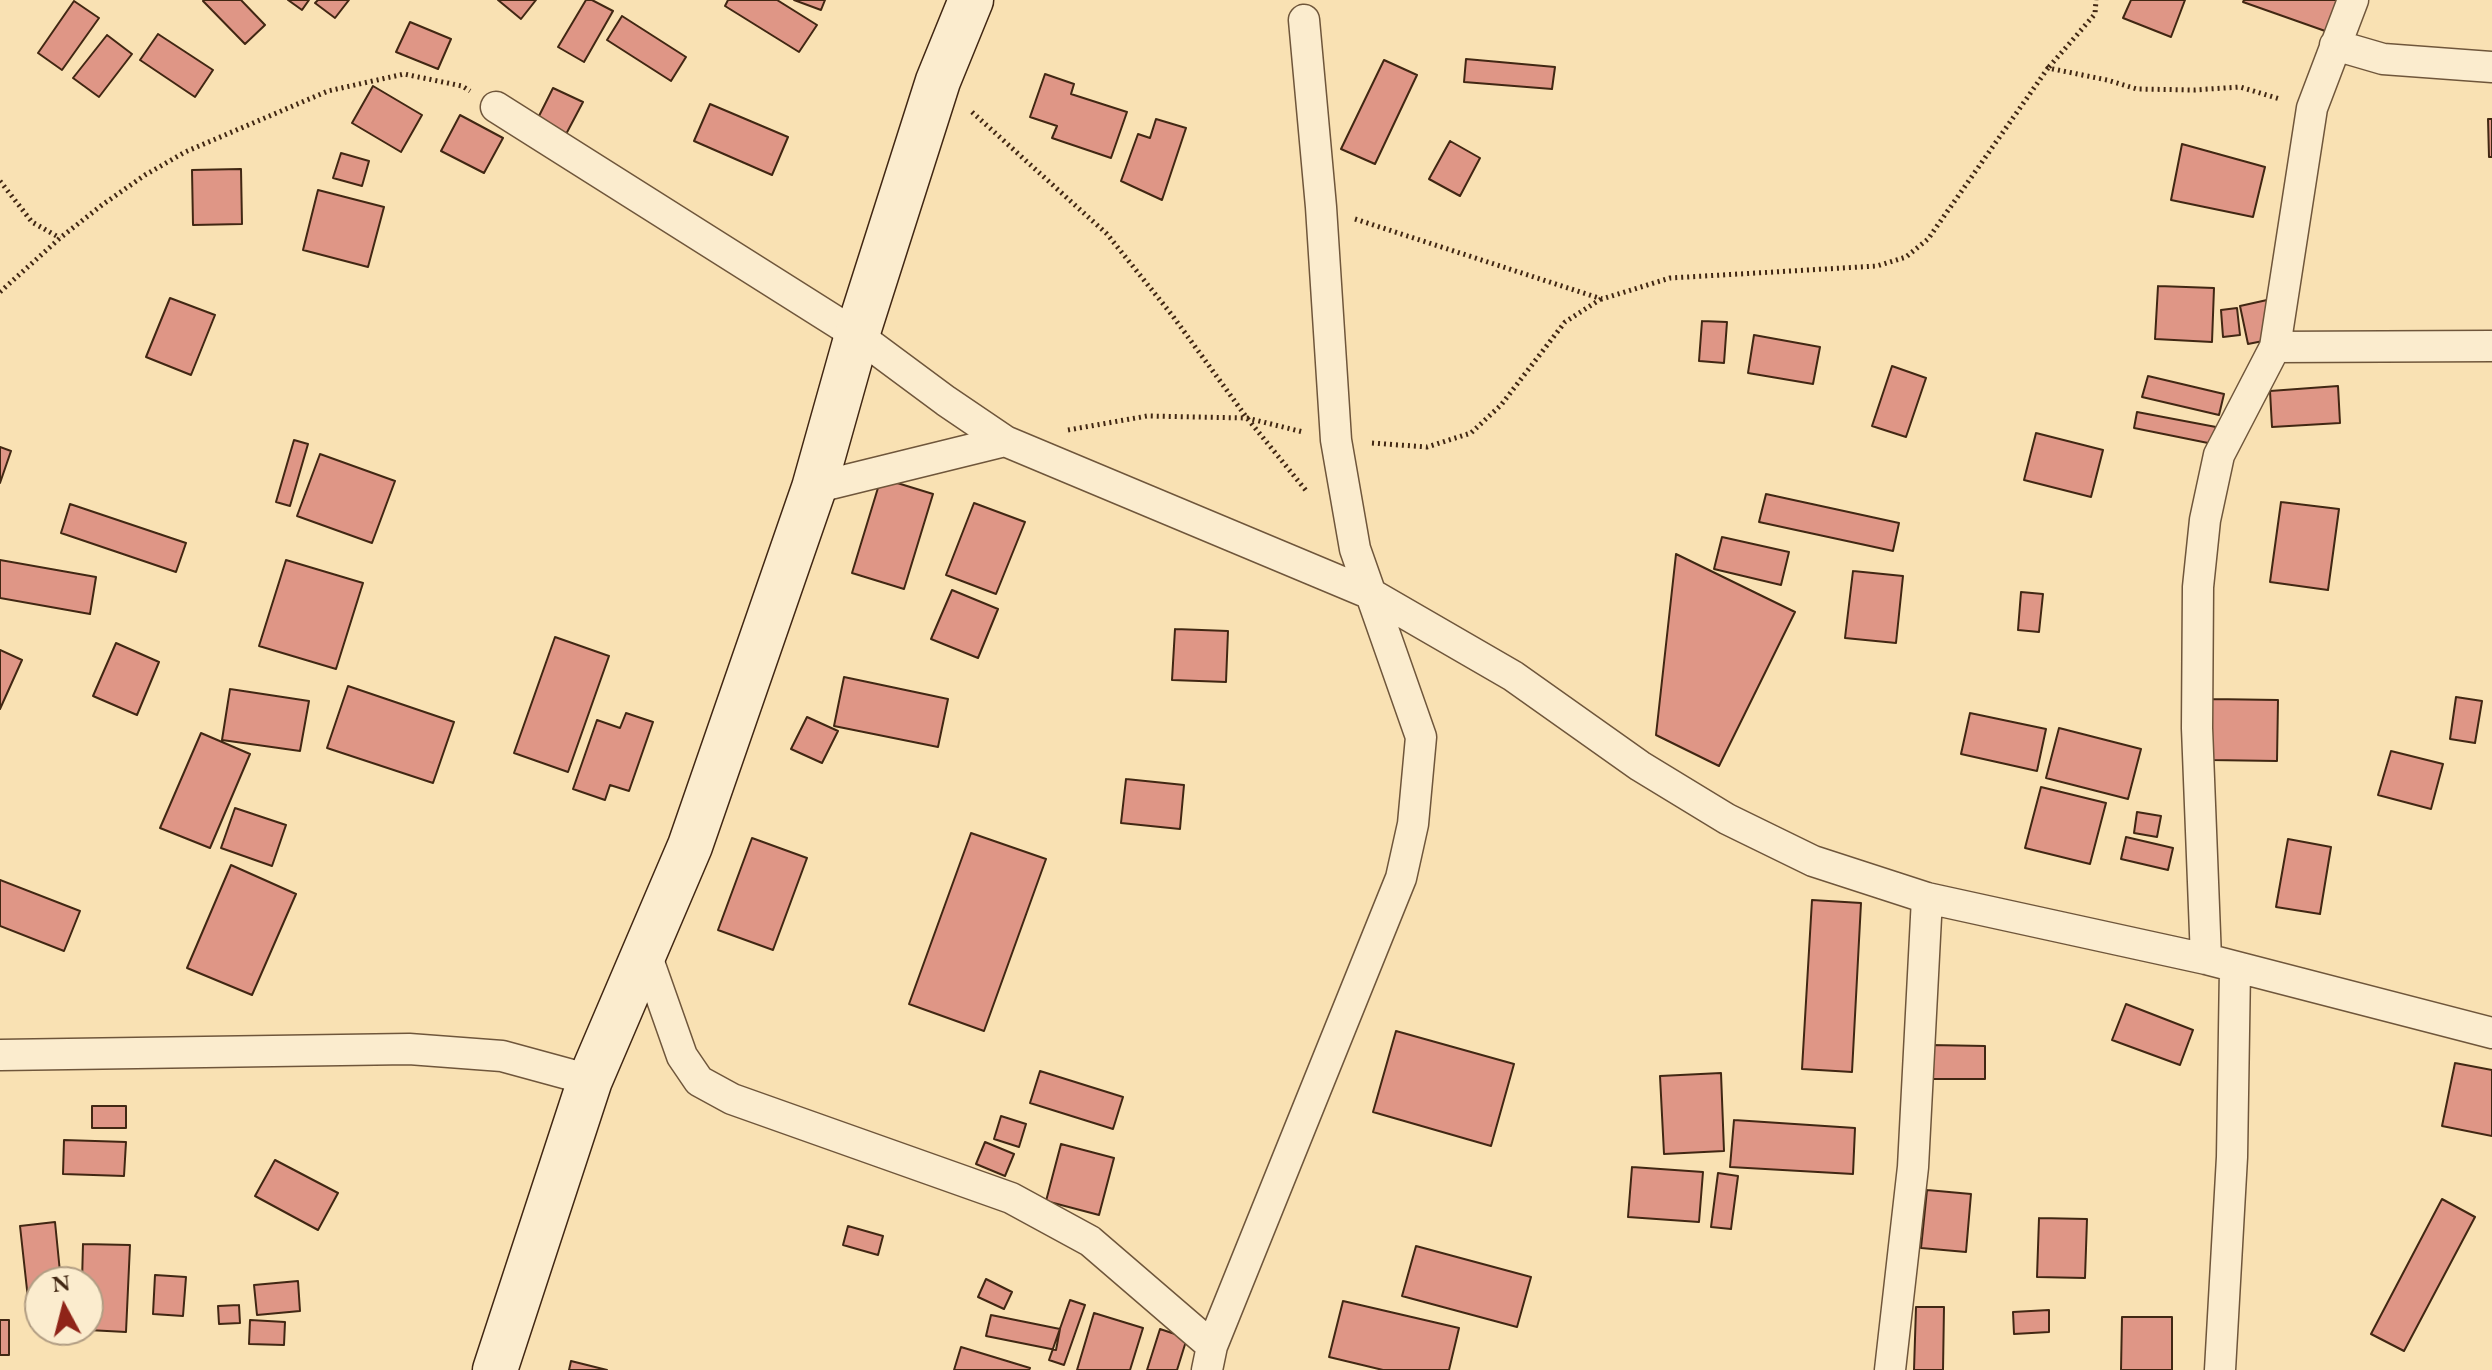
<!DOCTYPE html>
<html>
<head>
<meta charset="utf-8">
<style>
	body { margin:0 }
	#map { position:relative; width:2492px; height:1370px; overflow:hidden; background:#f9e1b3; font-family:"EB Garamond",serif }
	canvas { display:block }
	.north { position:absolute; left:24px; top:1266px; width:80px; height:80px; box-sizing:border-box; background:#fbecce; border:2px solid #b19d83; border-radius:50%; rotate:353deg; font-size:22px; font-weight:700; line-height:32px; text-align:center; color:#412713 }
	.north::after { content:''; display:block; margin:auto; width:28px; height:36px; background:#8f2418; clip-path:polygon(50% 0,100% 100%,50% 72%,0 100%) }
</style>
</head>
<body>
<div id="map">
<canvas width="2492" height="1370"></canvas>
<div class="north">N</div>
</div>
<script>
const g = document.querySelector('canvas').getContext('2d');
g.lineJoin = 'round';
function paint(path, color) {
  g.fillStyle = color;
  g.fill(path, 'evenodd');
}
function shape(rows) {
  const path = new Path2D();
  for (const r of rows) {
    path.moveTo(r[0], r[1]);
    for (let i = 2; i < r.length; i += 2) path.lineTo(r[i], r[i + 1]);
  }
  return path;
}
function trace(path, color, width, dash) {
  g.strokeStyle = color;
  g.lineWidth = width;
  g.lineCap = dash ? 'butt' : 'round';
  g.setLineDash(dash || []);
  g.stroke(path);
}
const building = shape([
	[204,0,241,0,265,25,245,44,203,1,204,0],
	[288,0,309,0,302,10,288,0],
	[318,0,349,0,335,18,315,3,318,0],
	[498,0,536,0,521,19,498,0],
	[586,0,592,0,613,11,584,62,558,47,586,0],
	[728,0,777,0,817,25,799,52,725,6,728,0],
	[794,0,825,0,821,10,794,0],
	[2131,0,2185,0,2171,37,2123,18,2131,0],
	[2244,0,2339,0,2328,32,2243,2,2244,0],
	[74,1,99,18,62,70,38,53,74,1],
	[622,16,686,57,671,81,607,40,622,16],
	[410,22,451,39,438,69,396,52,410,22],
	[158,34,213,70,195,97,140,60,158,34],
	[107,35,132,54,99,97,73,78,107,35],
	[1466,59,1555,67,1552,89,1464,82,1466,59],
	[1384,60,1417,75,1375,164,1341,149,1384,60],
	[1045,74,1074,84,1071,94,1127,112,1111,158,1052,138,1057,126,1030,117,1045,74],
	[373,86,422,115,401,152,352,123,373,86],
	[553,88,583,102,564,138,535,124,553,88],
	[710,104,788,137,772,175,694,141,710,104],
	[460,115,503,138,484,173,441,151,460,115],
	[1156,119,1186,128,1162,200,1121,181,1138,134,1150,138,1156,119],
	[2488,119,2492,119,2492,157,2489,157,2488,119],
	[1450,141,1480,158,1460,196,1429,179,1450,141],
	[2182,144,2265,167,2253,217,2171,200,2182,144],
	[341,153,369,161,362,186,333,178,341,153],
	[241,169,242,224,193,225,192,170,241,169],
	[318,190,384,207,368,267,303,250,318,190],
	[2158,286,2214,288,2212,342,2155,339,2158,286],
	[2285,296,2293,335,2248,344,2240,306,2285,296],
	[170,298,215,315,191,375,146,357,170,298],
	[2237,308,2240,335,2223,337,2221,310,2237,308],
	[1702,321,1727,322,1724,363,1699,361,1702,321],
	[1754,335,1820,347,1813,384,1748,373,1754,335],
	[1892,366,1926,378,1906,437,1872,426,1892,366],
	[2148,376,2224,394,2219,415,2142,397,2148,376],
	[2338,386,2340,423,2272,427,2270,391,2338,386],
	[2137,412,2216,427,2213,444,2134,428,2137,412],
	[2036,433,2103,450,2091,497,2024,480,2036,433],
	[294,440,308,444,290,506,276,502,294,440],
	[0,447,11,451,0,483,0,447],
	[320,454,395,481,372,543,297,516,320,454],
	[881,478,933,494,904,589,852,573,881,478],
	[1766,494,1899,523,1893,551,1759,522,1766,494],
	[2281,502,2339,509,2328,590,2270,582,2281,502],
	[974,503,1025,522,996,594,946,575,974,503],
	[70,504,186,543,176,572,61,533,70,504],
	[1722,537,1789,552,1781,585,1714,569,1722,537],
	[1676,554,1795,612,1719,766,1656,735,1676,554],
	[0,560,96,577,90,614,0,598,0,560],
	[286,560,363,583,336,669,259,646,286,560],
	[1853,571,1903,576,1896,643,1845,638,1853,571],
	[952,590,998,609,978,658,931,639,952,590],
	[2021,592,2043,594,2039,632,2018,630,2021,592],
	[1175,629,1228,631,1226,682,1172,680,1175,629],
	[555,637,609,656,568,772,514,753,555,637],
	[116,643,159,662,137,715,93,696,116,643],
	[0,650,22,660,0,709,0,650],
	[844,677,948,699,938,747,834,726,844,677],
	[348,686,454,722,433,783,327,748,348,686],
	[230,689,309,701,300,751,222,740,230,689],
	[2456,697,2482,701,2475,743,2450,739,2456,697],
	[2211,699,2278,700,2277,761,2210,760,2211,699],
	[626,713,653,722,629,791,610,785,605,800,573,789,597,720,620,728,626,713],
	[1970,713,2046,729,2037,771,1961,754,1970,713],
	[807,717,838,731,822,763,791,749,807,717],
	[2059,728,2141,749,2128,799,2046,778,2059,728],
	[201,733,250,754,210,848,160,828,201,733],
	[2391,751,2443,764,2431,809,2378,795,2391,751],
	[1126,779,1184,785,1180,829,1121,823,1126,779],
	[2041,787,2106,803,2090,864,2025,848,2041,787],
	[235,808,286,825,272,866,221,848,235,808],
	[2137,812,2161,816,2157,837,2134,833,2137,812],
	[971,833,1046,859,984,1031,909,1004,971,833],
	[2126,837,2173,848,2168,870,2121,859,2126,837],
	[752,838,807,858,773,950,718,930,752,838],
	[2288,839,2331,847,2320,914,2276,907,2288,839],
	[231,865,296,894,252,995,187,968,231,865],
	[0,880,80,911,64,951,0,926,0,880],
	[1812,900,1861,903,1852,1072,1802,1069,1812,900],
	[2126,1004,2193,1030,2180,1065,2112,1040,2126,1004],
	[1396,1031,1514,1064,1491,1146,1373,1112,1396,1031],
	[1930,1045,1985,1046,1985,1079,1930,1079,1930,1045],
	[2455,1063,2492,1070,2492,1136,2442,1126,2455,1063],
	[1040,1071,1123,1097,1113,1129,1030,1103,1040,1071],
	[1721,1073,1724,1151,1664,1154,1660,1076,1721,1073],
	[92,1106,126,1106,126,1128,92,1128,92,1106],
	[1001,1116,1026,1124,1019,1147,994,1139,1001,1116],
	[1734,1120,1855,1128,1853,1174,1730,1167,1734,1120],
	[64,1140,126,1142,124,1176,63,1174,64,1140],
	[985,1142,1014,1154,1005,1176,976,1164,985,1142],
	[1061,1144,1114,1158,1099,1215,1046,1201,1061,1144],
	[275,1160,338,1193,318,1230,255,1196,275,1160],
	[1632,1167,1703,1172,1699,1222,1628,1217,1632,1167],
	[1718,1173,1738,1176,1731,1229,1711,1227,1718,1173],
	[1927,1190,1971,1194,1966,1252,1921,1248,1927,1190],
	[2442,1199,2475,1217,2404,1351,2371,1334,2442,1199],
	[2039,1218,2087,1219,2085,1278,2037,1277,2039,1218],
	[55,1222,61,1282,40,1282,40,1325,31,1326,20,1226,55,1222],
	[848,1226,883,1236,878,1255,843,1245,848,1226],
	[83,1244,130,1245,126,1332,88,1330,88,1282,82,1282,83,1244],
	[1416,1246,1531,1277,1517,1327,1402,1296,1416,1246],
	[155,1275,186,1277,183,1316,153,1314,155,1275],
	[986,1279,1012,1292,1004,1309,978,1297,986,1279],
	[298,1281,300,1311,257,1315,254,1285,298,1281],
	[1070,1300,1085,1305,1064,1365,1049,1360,1070,1300],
	[1343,1301,1459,1328,1449,1370,1383,1370,1329,1357,1343,1301],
	[239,1305,240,1323,219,1324,218,1306,239,1305],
	[1916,1307,1944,1307,1943,1370,1914,1370,1916,1307],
	[2049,1310,2049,1332,2014,1334,2013,1312,2049,1310],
	[1094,1313,1143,1328,1130,1370,1077,1370,1094,1313],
	[991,1315,1060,1329,1056,1350,986,1336,991,1315],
	[2122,1317,2172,1317,2172,1370,2121,1370,2122,1317],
	[0,1320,9,1320,9,1355,0,1355,0,1320],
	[250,1320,285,1322,284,1345,249,1344,250,1320],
	[1160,1329,1187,1338,1177,1370,1147,1370,1160,1329],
	[961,1347,1030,1368,1029,1370,954,1370,961,1347],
	[571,1361,607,1370,569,1370,571,1361]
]);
paint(building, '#df9686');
trace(building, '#412713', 2);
const street = shape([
	[2335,45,2383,59,2492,67],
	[496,107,857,335,946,401,1005,441,1373,595,1513,676,1640,766,1727,819,1813,861,1927,898,2206,959,2492,1033],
	[2275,347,2492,346],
	[814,488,1005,441],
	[645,951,682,1056,699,1081,732,1099,1011,1198,1090,1241,1212,1346],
	[2206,959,2197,728,2198,587,2205,520,2219,455,2275,347,2312,108,2353,0],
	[0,1055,409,1049,502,1056,590,1080],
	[1207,1370,1212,1346,1401,878,1413,824,1421,737,1355,549,1336,440,1321,207,1304,20],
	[1890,1370,1913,1167,1927,898],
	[2220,1370,2232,1157,2235,968]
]);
const secondary = shape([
	[495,1370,590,1080,690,846,814,488,857,335,938,81,971,0]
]);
trace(street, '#6f563b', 33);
trace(secondary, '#412713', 47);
trace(shape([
	[2049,67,2095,14,2096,0],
	[972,112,1107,234,1172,315,1247,418,1308,493],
	[0,181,32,222,60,238],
	[1355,219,1602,299,1670,278,1877,266,1906,257,1928,239,2048,68,2107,80,2137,89,2194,90,2240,87,2280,99],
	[0,292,60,238,102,205,145,175,185,152,328,91,404,74,462,86,470,91],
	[1068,430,1147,416,1247,418,1303,432],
	[1372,443,1427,447,1471,433,1501,405,1565,322,1601,299]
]), '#412713', 5, [2, 4]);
trace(street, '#fbecce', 30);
trace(secondary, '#fbecce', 44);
</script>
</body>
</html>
